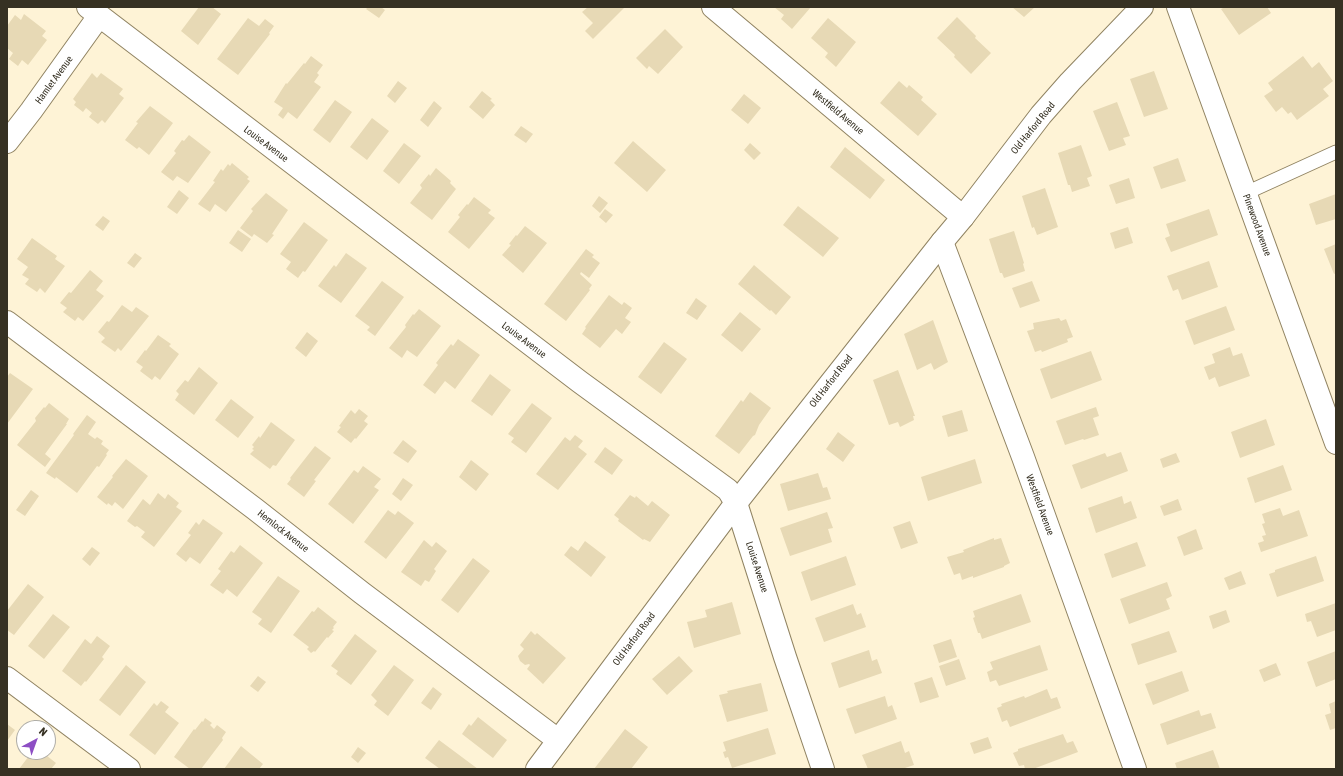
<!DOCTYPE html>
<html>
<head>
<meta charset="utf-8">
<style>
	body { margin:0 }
	#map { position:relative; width:1343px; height:776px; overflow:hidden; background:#fef3d6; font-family:"Asap Condensed",sans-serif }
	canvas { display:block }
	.frame { position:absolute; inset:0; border:8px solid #363123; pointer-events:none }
	.north { position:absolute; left:16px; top:720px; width:40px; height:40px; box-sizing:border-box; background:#fff; border:1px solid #afada7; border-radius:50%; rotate:41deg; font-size:11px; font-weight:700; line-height:16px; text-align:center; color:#363123 }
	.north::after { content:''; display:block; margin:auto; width:14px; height:18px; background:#8d4ec4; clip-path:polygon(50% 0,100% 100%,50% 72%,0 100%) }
</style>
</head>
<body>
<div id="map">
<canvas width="1343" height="776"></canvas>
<div class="frame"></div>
<div class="north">N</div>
</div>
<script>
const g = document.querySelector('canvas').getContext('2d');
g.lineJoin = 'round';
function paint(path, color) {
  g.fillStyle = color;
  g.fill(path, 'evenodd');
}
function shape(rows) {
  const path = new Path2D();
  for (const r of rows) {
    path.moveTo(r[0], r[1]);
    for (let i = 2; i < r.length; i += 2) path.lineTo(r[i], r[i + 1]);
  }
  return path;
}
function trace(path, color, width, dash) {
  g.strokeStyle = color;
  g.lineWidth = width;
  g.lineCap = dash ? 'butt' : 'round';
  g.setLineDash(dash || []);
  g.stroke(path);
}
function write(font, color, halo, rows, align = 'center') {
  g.font = font + ' "Asap Condensed",sans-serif';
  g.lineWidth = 4;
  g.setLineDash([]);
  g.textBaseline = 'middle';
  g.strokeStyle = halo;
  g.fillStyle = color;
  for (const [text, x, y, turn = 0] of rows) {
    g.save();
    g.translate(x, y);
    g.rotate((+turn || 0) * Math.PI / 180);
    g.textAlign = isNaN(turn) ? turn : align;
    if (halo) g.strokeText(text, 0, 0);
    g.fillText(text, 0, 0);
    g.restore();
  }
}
paint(shape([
	[199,7,212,7,221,14,198,45,181,31],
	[368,7,381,7,385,10,379,18,366,9],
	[588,7,625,7,593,39,585,31,593,23,582,12],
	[774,7,811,7,792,29,781,19,784,15],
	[1012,7,1035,7,1024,17],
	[1225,7,1267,7,1271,13,1239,35,1221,9],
	[24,14,46,31,42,36,47,40,28,65,22,60,18,66,9,59,13,53,7,48,7,26,15,15,21,20],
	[957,17,976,36,975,38,991,53,971,74,954,57,955,55,937,38],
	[248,18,259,26,265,19,274,26,269,33,270,34,238,75,217,59],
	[828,18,856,42,836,67,825,57,828,53,811,38],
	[665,29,683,47,658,74,649,66,647,69,636,58],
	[311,56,323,65,317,73,319,75,314,82,321,87,297,119,288,112,283,119,278,115,283,108,274,102,286,83,287,84,304,63,305,64],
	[1303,56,1312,68,1319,62,1333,81,1323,89,1329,96,1297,120,1291,112,1288,114,1282,107,1276,112,1264,96,1273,90,1268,83],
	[1154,71,1168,109,1144,117,1130,79],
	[92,73,97,78,101,73,123,89,119,94,124,98,105,123,102,120,98,124,89,117,92,113,86,108,83,112,74,105,76,102,73,99],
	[398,81,407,88,395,103,387,96],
	[899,81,907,88,909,85,923,97,921,100,937,114,918,136,880,103],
	[482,91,492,99,490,100,495,105,483,119,469,107],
	[744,94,761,108,748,124,731,110],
	[335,100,352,112,330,143,313,130],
	[434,101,442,108,428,127,420,120],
	[1117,102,1130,136,1123,138,1126,145,1109,151,1093,111],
	[150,106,173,123,149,155,139,147,137,149,125,140,138,123,136,122],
	[372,118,389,131,367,160,350,147],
	[521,126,533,134,526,143,514,135],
	[189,135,211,152,188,183,177,176,173,181,161,172,176,153,174,151,182,140,184,141],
	[633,141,666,170,647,192,614,163],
	[404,143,421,156,399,184,383,171],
	[750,143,761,153,754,160,744,150],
	[1081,145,1092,176,1087,178,1090,186,1072,192,1070,185,1068,185,1058,153],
	[845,147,885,180,870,199,830,167],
	[1178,158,1186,181,1161,189,1153,167],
	[232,163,249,177,247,179,250,181,226,212,215,204,210,212,198,204,215,182,213,181,221,169,223,171,228,164,230,166],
	[436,168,451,181,450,183,456,189,432,220,410,203,422,188,420,185,429,174,430,176],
	[1129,178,1135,198,1116,204,1109,185],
	[1045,188,1058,227,1037,235,1034,227,1032,228,1022,196],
	[179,190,189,198,177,214,167,207],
	[266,193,288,210,272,234,274,235,267,243,254,234,252,237,240,228,253,211,251,209],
	[1336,194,1336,219,1316,225,1309,204],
	[599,196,608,203,600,213,592,206],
	[474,197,491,210,488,213,495,218,469,249,448,232,460,217,458,215,467,204,468,205],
	[798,206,839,238,823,257,783,225],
	[605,209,613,215,606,223,599,217],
	[1209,209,1218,235,1171,252,1165,238,1170,236,1166,224],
	[103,216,110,221,103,231,95,225],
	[304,222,328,240,305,272,303,271,298,278,286,269,291,262,280,254],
	[525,226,547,243,523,273,502,255,511,245,509,244,516,235,517,236],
	[1128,227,1133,243,1115,249,1110,233],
	[238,230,251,239,242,252,229,243],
	[1014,231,1024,263,1023,264,1025,271,1004,278,1002,273,1000,273,989,239],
	[32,238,57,256,55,259,65,266,45,293,40,288,37,292,25,284,29,279,22,275,28,267,17,259],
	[1336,244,1336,273,1334,274,1324,249],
	[586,249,594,255,592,257,600,263,589,278,581,272,580,274,592,285,589,289,590,290,566,321,544,304],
	[135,253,142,258,134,268,127,263],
	[346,253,367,268,341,303,318,286,334,265,336,267],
	[1209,261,1218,287,1182,300,1178,289,1173,291,1167,276],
	[754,265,791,297,776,315,771,310,770,311,738,284],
	[90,270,103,281,96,290,104,296,83,321,78,317,75,321,63,312,67,308,60,303,69,292,71,293],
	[382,281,404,297,375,336,367,330,370,327,355,316],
	[1032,281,1040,301,1020,308,1012,288],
	[609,295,622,305,624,302,632,308,625,318,631,322,622,334,616,329,600,348,582,334,586,328,585,327],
	[696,298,707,306,697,320,686,313],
	[122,305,132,312,136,307,149,316,121,351,118,348,115,352,101,342,105,338,98,332,107,321,109,322],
	[1226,306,1235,330,1194,345,1185,321],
	[419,309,441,326,417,357,407,350,402,358,389,348,406,327,405,325,413,314,414,315],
	[740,312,761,329,742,352,721,335],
	[1059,318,1061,321,1066,319,1073,337,1067,339,1068,342,1042,352,1041,350,1035,352,1027,331,1034,329,1033,323],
	[933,320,948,362,934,370,931,363,917,370,904,334],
	[307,332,318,341,306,357,295,348],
	[158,335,171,344,169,346,179,354,160,380,155,376,152,380,140,371,143,367,136,362,145,350,146,351],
	[458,339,480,355,455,389,445,381,435,394,423,385,438,365,436,363,451,344,453,346],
	[664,342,687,359,661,394,638,377],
	[1230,347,1233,356,1242,353,1250,376,1219,387,1215,377,1209,380,1204,367,1215,363,1212,354],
	[1091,351,1102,380,1051,399,1040,369],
	[199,367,218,383,194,415,175,400,179,394,176,391,185,380,188,382],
	[898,370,915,416,913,416,914,420,900,427,898,422,889,425,873,380],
	[10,373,33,389,7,424,7,377],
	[490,374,511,390,492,416,471,401],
	[750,392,771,408,759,425,755,435,753,436,739,454,715,436,741,400,743,402],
	[231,399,254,417,238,438,215,420],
	[49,403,69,419,66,424,67,424,45,454,51,459,45,467,17,445,36,421,35,418,44,407,45,408],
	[532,403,552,418,526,453,511,442,514,438,508,434],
	[1096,407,1099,416,1093,418,1099,435,1084,440,1083,439,1065,445,1056,421],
	[359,409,368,416,364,421,368,424,356,439,355,438,351,443,337,432,341,427,339,426,351,410,355,414],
	[962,410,968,431,948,437,942,416],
	[87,415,96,422,88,434,95,439,97,437,103,441,101,444,109,450,106,454,107,455,99,467,97,466,77,493,56,477,55,479,46,473,74,435,73,434],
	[1266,419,1275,445,1240,458,1231,432],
	[271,422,295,440,276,466,273,465,270,469,250,454,254,450,252,449,254,447,252,445,259,436,260,438],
	[838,432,855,445,843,462,826,449],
	[575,435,583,441,578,447,587,454,558,490,536,474,565,437,570,441],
	[403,440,417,451,408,463,393,453],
	[315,446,331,458,314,480,316,481,304,497,287,484,291,479,290,478],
	[605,447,623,460,612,475,594,462],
	[1121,452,1128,471,1081,489,1072,465,1105,453,1107,457],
	[1176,453,1180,462,1163,468,1160,459],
	[126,459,148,476,123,509,115,502,112,506,108,503,107,505,97,497,113,477,112,476],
	[975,459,982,483,928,501,921,477],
	[471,460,489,474,476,491,459,477],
	[1283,465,1292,490,1255,503,1247,478],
	[363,466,381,479,374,487,379,490,353,524,328,504,354,470,358,473],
	[818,473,823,488,827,487,831,499,788,511,780,484],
	[403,478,413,485,401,501,392,494],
	[31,490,39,496,25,516,16,510],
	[158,493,165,499,168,494,179,503,176,507,182,511,154,547,141,537,145,532,137,526,135,527,127,521,143,499,150,505],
	[630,495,635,498,636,496,648,506,652,501,670,515,650,542,644,539,643,540,618,521,619,519,614,515],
	[1122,496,1124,504,1131,501,1137,518,1096,533,1088,508],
	[1178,499,1182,510,1164,516,1160,506],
	[1280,508,1283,516,1299,510,1308,536,1261,552,1258,543,1264,541,1262,536,1266,535,1262,524,1265,523,1262,514],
	[388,510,395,515,398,511,414,523,386,559,364,542],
	[827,512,833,528,828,529,832,542,790,556,780,528],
	[203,519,223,533,200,564,190,557,186,562,176,554,191,535,188,533,196,522,199,525],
	[910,521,918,543,901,549,893,527],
	[1196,529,1203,549,1184,556,1177,537],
	[994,538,994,540,1001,538,1010,563,1004,566,1004,567,973,578,973,576,962,580,960,573,954,575,947,557,964,552,963,550],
	[424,540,432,547,436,542,447,551,434,569,436,571,429,582,425,580,421,586,401,572],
	[585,541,606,557,591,577,564,555,571,546,578,551],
	[1137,542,1146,566,1112,578,1104,554],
	[240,545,263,563,237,597,227,589,223,594,210,585,221,571,218,569,231,551,234,553],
	[92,547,100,553,90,566,82,559],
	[846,556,856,585,811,601,801,572],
	[1316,556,1324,581,1277,597,1269,574,1275,572,1275,570],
	[473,558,490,571,458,613,441,600],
	[1241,571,1246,584,1229,590,1224,578],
	[278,576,300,591,271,633,258,624,262,619,252,612],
	[1167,582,1172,596,1166,599,1170,609,1129,624,1120,599],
	[28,584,44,597,14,635,7,630,7,611],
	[1021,594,1031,622,982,639,980,633,978,633,973,618,975,617,973,611],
	[732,602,741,634,694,648,687,622,707,617,705,610],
	[1336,603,1336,630,1317,637,1311,621,1307,622,1305,614],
	[853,604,857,615,861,613,866,627,824,642,815,618],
	[318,607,337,622,333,627,334,628,332,630,334,631,328,638,327,637,315,652,314,651,311,653,307,649,309,647,293,635,312,611,314,612],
	[1226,610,1230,622,1213,629,1209,616],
	[53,614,70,627,44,659,28,646],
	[531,631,535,635,537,633,566,658,543,684,527,669,530,665,529,664,525,665,520,661,518,656,524,649,520,645],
	[1169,631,1177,652,1138,665,1131,644],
	[355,634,377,651,351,685,336,674,338,671,331,666],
	[97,636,110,646,102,657,104,659,86,682,85,681,81,686,62,671,85,639,91,644],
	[951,639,957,657,939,663,933,645],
	[1040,645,1048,670,999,686,996,680,990,682,987,672,993,669,990,662],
	[869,650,872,661,877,659,882,673,839,688,831,663],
	[1336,651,1336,679,1316,687,1307,662],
	[679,656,693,671,667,695,652,679],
	[959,659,966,679,946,686,939,666],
	[1276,663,1281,675,1264,682,1259,670],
	[126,665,146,682,120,716,99,700],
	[394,665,414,680,388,716,374,705,377,701,371,695],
	[1182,671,1189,691,1153,705,1145,684],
	[258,676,266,682,258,692,250,686],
	[932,677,939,697,920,703,914,683],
	[761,683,768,711,727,722,719,695,728,693,727,691],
	[433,687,442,694,431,710,421,703],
	[1047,689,1051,699,1057,697,1061,708,1010,727,1007,720,1002,722,997,708,1002,706,1001,704,1024,696,1025,698],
	[885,696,888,707,892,705,897,719,855,734,846,709],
	[161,701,169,707,165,712,179,723,155,755,129,735,154,703,157,706],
	[1336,701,1336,728,1330,730,1325,715,1331,713,1329,704],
	[1199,710,1201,716,1211,713,1216,728,1167,745,1160,724],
	[478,717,507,740,493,758,462,734,469,724,471,726],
	[205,718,212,723,210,725,214,729,217,725,226,732,222,738,223,740,201,769,190,769,174,757,194,729,195,730,202,721,203,722],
	[7,724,15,730,7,741],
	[768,728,776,754,732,768,728,757,725,758,723,752,726,751,723,742],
	[625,729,648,747,631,769,594,769],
	[1063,734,1067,743,1073,741,1078,752,1033,769,1025,769,1024,765,1019,766,1013,753,1018,751,1018,749],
	[988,737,992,748,974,754,970,743],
	[439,740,478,769,440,769,425,758],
	[901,741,905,753,909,751,914,765,902,769,868,769,862,755],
	[241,746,263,764,259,769,224,769],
	[358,747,366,753,358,763,351,757],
	[1213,750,1220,769,1177,769,1175,763],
	[32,752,42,752,56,763,51,769,19,769]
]), '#e7d9b5');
const lane = shape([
	[1246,193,1336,152]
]);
const street = shape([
	[88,7,580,382,728,490,736,503,785,657,823,769],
	[713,7,963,217],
	[1178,7,1336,443],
	[7,142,31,111,99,16],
	[942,242,1023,457,1135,769],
	[7,322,255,509,362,593,558,740],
	[7,678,129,769]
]);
const secondary = shape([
	[537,769,736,503,942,242,963,217,1041,115,1070,82,1142,7]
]);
trace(lane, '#908362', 15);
trace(street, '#908362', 24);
trace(secondary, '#908362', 24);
trace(lane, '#fff', 13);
trace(street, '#fff', 22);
trace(secondary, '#fff', 22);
write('10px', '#363123', '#fff', [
	["Hamlet Avenue",54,80,-54],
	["Westfield Avenue",838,112,40],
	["Old Harford Road",1033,128,-51],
	["Louise Avenue",266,144,37],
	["Pinewood Avenue",1257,225,70],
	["Louise Avenue",524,340,37],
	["Old Harford Road",831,381,-52],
	["Westfield Avenue",1040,505,70],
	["Hemlock Avenue",283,531,38],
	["Louise Avenue",757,567,72],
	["Old Harford Road",634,639,-53]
]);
</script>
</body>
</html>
